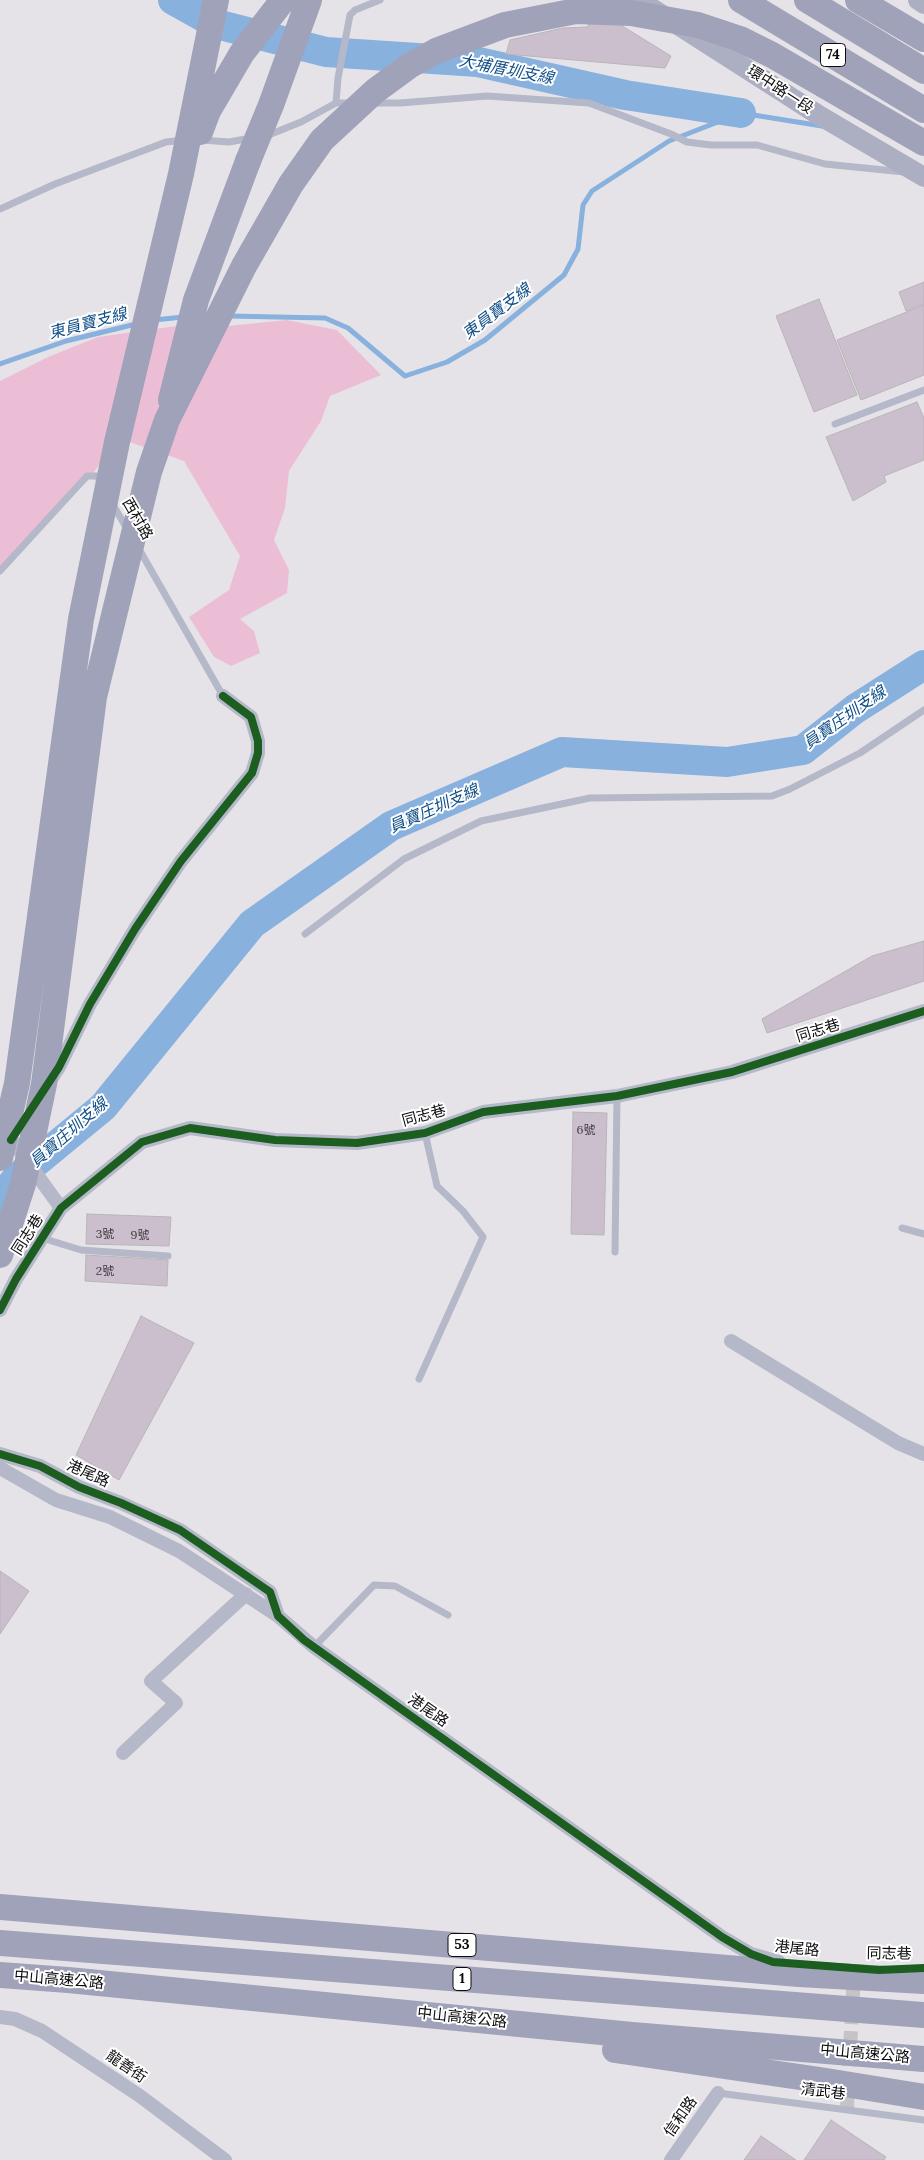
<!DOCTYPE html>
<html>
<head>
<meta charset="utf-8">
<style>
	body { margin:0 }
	canvas { display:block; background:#e5e3e7 }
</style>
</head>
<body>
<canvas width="924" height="2160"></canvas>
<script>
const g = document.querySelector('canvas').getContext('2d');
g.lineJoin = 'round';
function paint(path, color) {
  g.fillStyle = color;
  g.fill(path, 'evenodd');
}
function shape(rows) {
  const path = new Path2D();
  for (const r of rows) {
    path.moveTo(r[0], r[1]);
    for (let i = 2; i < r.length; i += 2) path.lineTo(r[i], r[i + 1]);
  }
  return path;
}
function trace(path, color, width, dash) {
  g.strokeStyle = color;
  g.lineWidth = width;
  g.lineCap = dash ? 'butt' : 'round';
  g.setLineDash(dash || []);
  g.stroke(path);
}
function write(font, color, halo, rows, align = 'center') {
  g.font = font + ' Lora,"Noto Sans TC",serif';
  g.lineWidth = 4;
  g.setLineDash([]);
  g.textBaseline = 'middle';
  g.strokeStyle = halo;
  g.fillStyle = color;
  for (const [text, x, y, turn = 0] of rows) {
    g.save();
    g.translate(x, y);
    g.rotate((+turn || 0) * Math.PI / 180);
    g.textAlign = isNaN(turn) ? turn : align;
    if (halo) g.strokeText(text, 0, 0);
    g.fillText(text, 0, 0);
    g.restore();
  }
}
paint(shape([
	[287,320,337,330,381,375,330,396,321,421,289,471,285,508,274,540,289,570,287,593,240,619,254,631,260,653,231,666,214,657,189,617,229,590,240,556,184,461,118,438,89,479,0,568,0,381,48,357,98,337,184,325,218,327]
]), '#ecbed5');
trace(shape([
	[229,316,325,318,348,328,405,376,447,362,485,340,564,275,578,249,583,205,592,191,669,141,741,113,822,126],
	[154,320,183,317],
	[0,364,66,341,136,324]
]), '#89b1de', 5);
trace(shape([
	[173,0,216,24,326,52,478,62,625,95,741,113],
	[0,1198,18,1177,103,1107,252,924,391,826,562,752,727,762,803,750,855,709,924,665]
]), '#89b1de', 30);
const building = shape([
	[598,11,671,56,665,68,506,54,510,40,563,28,587,27,598,11],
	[924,282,924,304,906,311,899,292,924,282],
	[819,299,857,395,814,412,776,316,819,299],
	[924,305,924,375,861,400,837,340,924,305],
	[917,402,924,418,924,460,884,476,886,482,853,501,826,437,917,402],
	[924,941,924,981,767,1033,762,1019,872,956,924,941],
	[573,1112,607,1113,604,1235,571,1234,573,1112],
	[87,1214,171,1217,169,1246,86,1244,87,1214],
	[86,1255,168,1260,167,1286,85,1281,86,1255],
	[141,1316,194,1343,119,1480,76,1455,141,1316],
	[0,1571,29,1591,0,1634,0,1571],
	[831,2120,886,2157,884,2160,804,2160,831,2120],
	[761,2136,796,2160,744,2160,761,2136]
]);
paint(building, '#ccbfcd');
trace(building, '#b8b5b8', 1);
trace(shape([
	[847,2108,854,1972]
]), '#c4c3c6', 14, [14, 7]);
trace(shape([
	[336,103,338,78,350,15,355,10,380,0],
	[374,103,400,103,487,96,589,103,671,134,687,142,711,145,757,145,825,164,904,172],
	[266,136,301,122,336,103,350,103],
	[202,140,229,142,251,138],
	[0,209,55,184,166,142,184,140],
	[835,424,924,390],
	[112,503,127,529],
	[139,549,223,696],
	[0,571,87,476,97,476,101,483],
	[305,934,404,859,481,821,590,798,772,796,790,789,860,753,924,710],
	[902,1228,924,1234],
	[42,1238,81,1250,168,1256],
	[615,1252,617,1096],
	[419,1379,483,1237,463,1211,437,1186,425,1133],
	[314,1647,374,1585,395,1586,448,1615],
	[718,2093,924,2120]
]), '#b5b8c8', 7);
trace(shape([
	[50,1081,59,1067,90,1004,135,929,181,861,252,773,258,753,258,741,251,717,223,696],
	[6,1132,61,1208],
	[0,1310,16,1279,61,1208,142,1142,190,1128,275,1140,357,1143,425,1133,483,1112,617,1096,732,1072,924,1011],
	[731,1341,898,1443,924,1454],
	[0,1454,40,1466,79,1487,121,1503,180,1530,270,1592,278,1616,314,1647,722,1937,751,1954,779,1962],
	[0,1468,56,1500,110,1517,179,1551,278,1616],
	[123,1753,176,1703,151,1681,246,1594],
	[0,2017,15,2019,42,2031,140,2096,225,2160],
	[671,2160,718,2093]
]), '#b5b8c8', 14);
trace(shape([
	[639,0,817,114,924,177],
	[918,0,924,4]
]), '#acafc2', 20);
trace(shape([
	[741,0,924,110],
	[807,0,924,71],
	[858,0,924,39],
	[171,400,196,300,248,161],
	[0,1907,799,1974,924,1981],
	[0,1943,924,2015],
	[0,1975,68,1980,632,2035,924,2059],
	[615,2050,820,2080,924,2097]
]), '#a0a2ba', 26);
trace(shape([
	[200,132,208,111,242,53,283,0],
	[248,161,271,105,309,0],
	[0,1158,17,1083,81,619,117,442,181,174,216,0],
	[0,1255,23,1184,44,1084,94,697,149,472,167,420,244,266,291,184,322,140,375,91,409,66,436,51,505,25,576,11,631,13,698,25,740,39,772,55,924,143]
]), '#a0a2ba', 26);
trace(shape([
	[11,1140,59,1067,90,1004,135,929,181,861,252,773,258,753,258,741,251,717,223,696],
	[0,1310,16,1279,61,1208,142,1142,190,1128,275,1140,357,1143,425,1133,483,1112,617,1096,732,1072,924,1011],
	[0,1454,40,1466,79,1487,121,1503,180,1530,270,1592,278,1616,304,1640,722,1937,751,1954,773,1962,879,1970,924,1968]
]), '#1b5e20', 8);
write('12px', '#3c383d', null, [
	["6號",586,1131],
	["3號",105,1235],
	["9號",140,1236],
	["2號",105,1272]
]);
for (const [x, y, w] of [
	[833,55,25],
	[462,1945,28],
	[462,1979,18]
]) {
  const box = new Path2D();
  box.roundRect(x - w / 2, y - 11.5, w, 23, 4);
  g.fillStyle = '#fff';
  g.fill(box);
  trace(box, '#0c0b0d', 1);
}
write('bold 14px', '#0c0b0d', null, [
	["74",833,55],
	["53",462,1945],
	["1",462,1979]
]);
write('15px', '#0c0b0d', '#fff', [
	["環中路一段",780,90,33],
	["西村路",137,519,60],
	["同志巷",818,1031,-17],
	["同志巷",424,1116,-15],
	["同志巷",28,1235,-58],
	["港尾路",88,1474,24],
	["港尾路",428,1711,35],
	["港尾路",797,1949,6],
	["同志巷",889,1954,1],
	["中山高速公路",59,1980,5],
	["中山高速公路",462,2018,6],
	["中山高速公路",865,2054,5],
	["龍善街",126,2067,34],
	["清武巷",823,2092,7],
	["信和路",681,2117,-55]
]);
write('italic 16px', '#104f88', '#fff', [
	["大埔厝圳支線",506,70,11],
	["東員寶支線",497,312,-37],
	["東員寶支線",88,324,-15],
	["員寶庄圳支線",845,718,-35],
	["員寶庄圳支線",434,809,-24],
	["員寶庄圳支線",69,1133,-41]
]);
</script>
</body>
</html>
